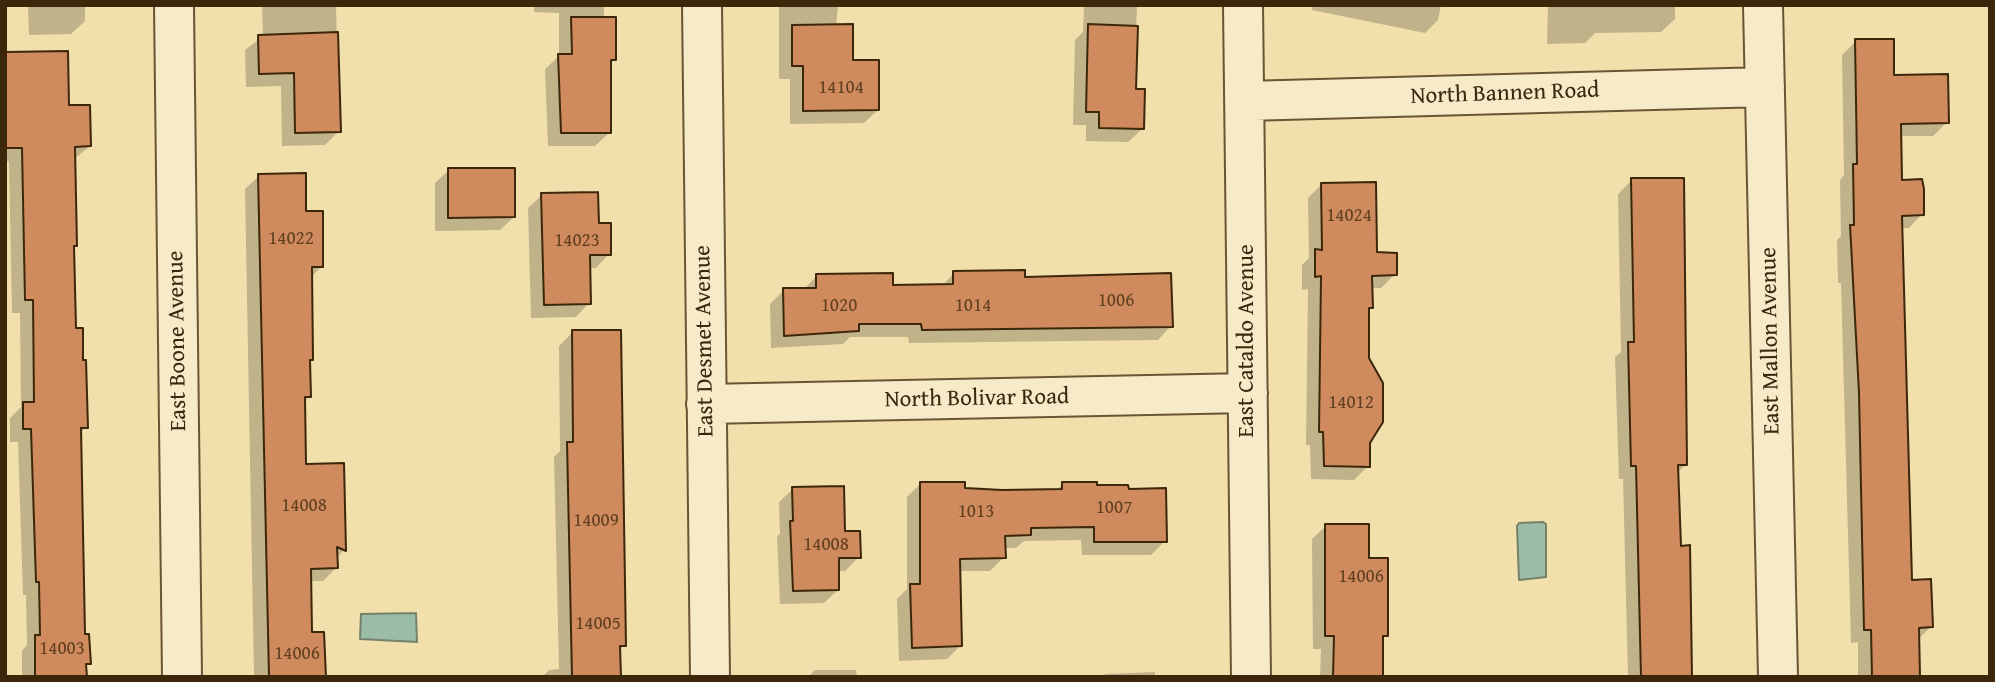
<!DOCTYPE html>
<html>
<head>
<meta charset="utf-8">
<style>
	body { margin:0 }
	#map { position:relative; width:1995px; height:682px; overflow:hidden; background:#f1dfac; font-family:"Gentium Book Plus",serif }
	canvas { display:block }
	.frame { position:absolute; inset:0; border:7px solid #3c270b; pointer-events:none }
</style>
</head>
<body>
<div id="map">
<canvas width="1995" height="682"></canvas>
<div class="frame"></div>
</div>
<script>
const g = document.querySelector('canvas').getContext('2d');
g.lineJoin = 'round';
function paint(path, color) {
  g.fillStyle = color;
  g.fill(path, 'evenodd');
}
function shape(rows) {
  const path = new Path2D();
  for (const r of rows) {
    path.moveTo(r[0], r[1]);
    for (let i = 2; i < r.length; i += 2) path.lineTo(r[i], r[i + 1]);
  }
  return path;
}
function trace(path, color, width, dash) {
  g.strokeStyle = color;
  g.lineWidth = width;
  g.lineCap = dash ? 'butt' : 'round';
  g.setLineDash(dash || []);
  g.stroke(path);
}
function write(font, color, halo, rows, align = 'center') {
  g.font = font + ' "Gentium Book Plus",serif';
  g.lineWidth = 5;
  g.setLineDash([]);
  g.textBaseline = 'middle';
  g.strokeStyle = halo;
  g.fillStyle = color;
  for (const [text, x, y, turn = 0] of rows) {
    g.save();
    g.translate(x, y);
    g.rotate((+turn || 0) * Math.PI / 180);
    g.textAlign = isNaN(turn) ? turn : align;
    if (halo) g.strokeText(text, 0, 0);
    g.fillText(text, 0, 0);
    g.restore();
  }
}
const water = shape([
	[1543,522,1546,524,1546,577,1519,580,1517,526,1519,523,1543,522],
	[416,613,417,642,360,639,361,614,416,613]
]);
paint(water, '#9bbda7');
trace(water, '#758169', 2);
paint(shape([
	[28,5,85,5,85,21,71,34,29,35],
	[262,5,336,5,339,131,325,145,282,146,281,86,246,87,245,50,263,36],
	[534,5,604,5,604,18,614,60,609,65,609,133,595,146,548,146,545,69,559,56,559,13,534,12],
	[779,5,838,5,836,26,878,110,864,123,790,124,790,79,779,79],
	[1084,5,1137,5,1134,90,1142,129,1128,142,1086,141,1086,125,1073,125,1075,40,1083,32],
	[1313,5,1441,5,1438,20,1425,33,1312,10],
	[1675,5,1675,19,1661,32,1595,33,1585,43,1547,44,1548,5],
	[1856,41,1947,122,1933,136,1899,136,1900,181,1922,214,1909,228,1901,228,1910,582,1931,626,1918,640,1918,677,1858,677,1858,642,1851,643,1841,283,1838,283,1837,240,1841,236,1840,180,1844,175,1842,55],
	[5,54,67,107,90,146,74,159,75,245,72,248,75,329,86,427,79,434,84,636,89,663,85,667,85,677,22,677,22,651,27,645,26,595,23,595,18,442,10,442,10,418,21,407,20,313,12,313,9,161,5,161],
	[449,170,514,217,500,230,435,231,435,183],
	[259,176,304,213,322,266,310,278,311,360,309,362,309,397,304,402,305,466,344,550,336,558,336,568,323,581,310,581,310,634,324,677,254,677,245,189],
	[1632,180,1686,464,1677,473,1680,548,1691,677,1628,677,1623,479,1619,479,1615,357,1621,352,1618,194],
	[1322,184,1395,274,1381,288,1370,288,1368,466,1354,480,1311,479,1310,445,1306,445,1308,289,1302,290,1302,265,1309,258,1308,198],
	[542,195,597,225,609,254,596,268,589,268,589,303,576,317,531,318,528,208],
	[954,273,1023,279,1171,326,1158,340,909,343,908,337,850,337,843,344,771,348,770,304,784,290,803,290,817,276,892,287,942,286],
	[573,332,624,645,619,650,619,677,542,677,549,670,559,669,554,457,560,451,559,346],
	[920,484,1002,491,1056,490,1063,484,1095,487,1165,541,1151,555,1082,555,1081,540,1024,541,1016,548,1004,548,1004,557,990,571,958,571,960,646,947,659,899,661,897,599,907,589,907,497],
	[793,489,859,557,845,571,837,571,838,590,824,603,780,604,777,536,780,534,779,502],
	[1326,526,1368,560,1386,635,1381,640,1381,677,1320,677,1321,649,1313,649,1312,539],
	[815,670,856,670,857,677,808,677],
	[1155,672,1155,677,1102,677,1105,674]
]), '#0003');
const building = shape([
	[571,17,616,17,616,60,611,60,611,133,561,133,558,54,572,54,571,17],
	[853,24,853,60,879,60,879,110,803,111,803,66,792,66,792,25,853,24],
	[1088,24,1138,26,1136,89,1145,89,1144,129,1099,128,1099,112,1086,112,1088,24],
	[338,32,341,132,295,133,294,73,259,74,258,35,338,32],
	[1855,39,1894,39,1894,75,1948,74,1949,123,1901,124,1902,180,1922,179,1924,189,1924,215,1902,216,1912,580,1931,579,1933,627,1919,628,1920,677,1872,677,1871,630,1864,630,1859,393,1850,225,1854,225,1853,164,1857,164,1855,39],
	[68,51,69,105,90,105,91,146,75,147,77,246,74,246,76,328,83,328,83,360,86,360,88,428,81,428,85,634,89,634,91,664,86,664,87,677,35,677,35,635,40,635,39,582,36,582,31,429,23,429,23,402,34,402,33,300,25,300,22,148,5,148,5,52,68,51],
	[448,168,515,168,515,217,448,218,448,168],
	[306,173,306,211,323,211,323,267,312,267,313,360,310,360,311,397,305,397,306,464,344,463,346,551,337,547,338,568,311,569,312,632,324,632,326,677,269,677,258,174,306,173],
	[1631,178,1684,178,1687,465,1678,465,1681,546,1690,545,1692,677,1641,677,1636,466,1631,466,1628,342,1634,342,1631,178],
	[1376,182,1377,252,1397,253,1397,275,1372,276,1373,308,1369,308,1369,358,1383,383,1383,422,1370,443,1370,467,1324,466,1323,432,1319,432,1321,276,1315,277,1315,249,1322,250,1321,183,1376,182],
	[598,192,599,223,611,223,611,255,590,255,591,304,544,305,541,193,598,192],
	[1025,270,1025,277,1171,273,1173,327,922,330,921,324,859,324,859,331,784,336,783,288,816,288,816,274,893,273,893,285,953,284,953,271,1025,270],
	[572,330,621,330,626,646,620,646,621,677,572,677,567,442,573,442,572,330],
	[920,482,965,482,965,488,1002,490,1062,489,1062,482,1097,482,1097,485,1128,485,1129,489,1166,488,1167,542,1094,542,1094,527,1031,528,1031,535,1005,536,1006,558,960,559,962,646,912,648,910,584,920,584,920,482],
	[844,486,845,531,860,531,861,558,839,558,839,590,793,591,790,521,793,521,792,487,844,486],
	[1325,524,1369,524,1369,558,1388,558,1388,636,1383,636,1383,677,1333,677,1334,636,1325,636,1325,524]
]);
paint(building, '#cf8a5e');
trace(building, '#3c270b', 2);
const street = shape([
	[174,5,182,677],
	[702,5,710,677],
	[1243,5,1251,677],
	[1763,5,1778,677],
	[1245,101,1765,87],
	[706,404,1248,393]
]);
trace(street, '#695533', 42);
trace(street, '#f6eac9', 38);
write('19px', '#614020', null, [
	["14104",841,88],
	["14024",1349,216],
	["14022",291,239],
	["14023",577,241],
	["1006",1116,301],
	["1020",839,306],
	["1014",973,306],
	["14012",1351,403],
	["14008",304,506],
	["1007",1114,508],
	["1013",976,512],
	["14009",596,521],
	["14008",826,545],
	["14006",1361,577],
	["14005",598,624],
	["14003",62,649],
	["14006",297,654]
]);
write('23px', '#3c270b', '#f6eac9', [
	["North Bannen Road",1505,94,-2],
	["East Boone Avenue",178,341,-91],
	["East Desmet Avenue",705,341,-91],
	["East Cataldo Avenue",1247,341,-90],
	["East Mallon Avenue",1771,341,-91],
	["North Bolivar Road",977,399,-1]
]);
</script>
</body>
</html>
